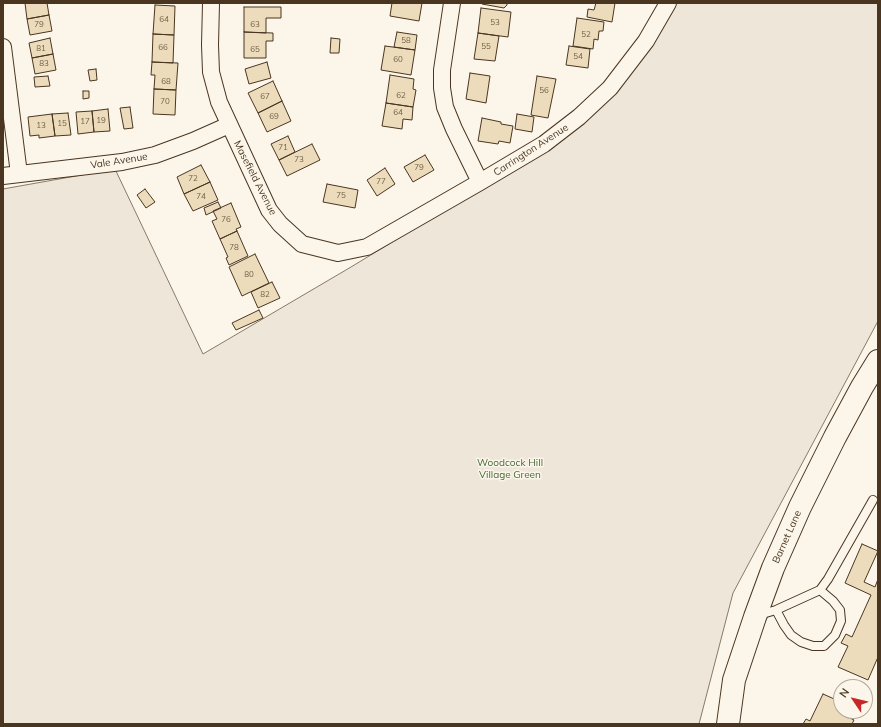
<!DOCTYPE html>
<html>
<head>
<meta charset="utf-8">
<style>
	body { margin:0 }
	#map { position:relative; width:881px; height:727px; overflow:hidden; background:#fbf6e9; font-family:Mulish,sans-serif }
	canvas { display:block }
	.frame { position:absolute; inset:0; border:4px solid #4a3520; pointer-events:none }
	.north { position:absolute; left:833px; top:679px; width:40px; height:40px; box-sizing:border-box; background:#fbf6e9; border:1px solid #b4a999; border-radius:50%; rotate:305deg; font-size:11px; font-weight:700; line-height:16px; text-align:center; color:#4a3520 }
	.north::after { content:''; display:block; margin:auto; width:14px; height:18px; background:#c62828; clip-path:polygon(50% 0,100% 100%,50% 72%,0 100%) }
</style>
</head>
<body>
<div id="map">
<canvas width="881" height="727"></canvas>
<div class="frame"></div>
<div class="north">N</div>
</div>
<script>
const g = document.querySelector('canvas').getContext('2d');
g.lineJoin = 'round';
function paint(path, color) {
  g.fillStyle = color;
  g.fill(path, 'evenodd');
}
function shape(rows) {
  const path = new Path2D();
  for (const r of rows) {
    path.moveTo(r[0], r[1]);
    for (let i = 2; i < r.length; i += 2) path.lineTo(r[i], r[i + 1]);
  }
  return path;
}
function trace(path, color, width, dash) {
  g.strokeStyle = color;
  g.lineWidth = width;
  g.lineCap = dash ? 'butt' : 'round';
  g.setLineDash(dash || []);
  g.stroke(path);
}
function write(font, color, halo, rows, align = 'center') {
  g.font = font + ' Mulish,sans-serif';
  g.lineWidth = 3;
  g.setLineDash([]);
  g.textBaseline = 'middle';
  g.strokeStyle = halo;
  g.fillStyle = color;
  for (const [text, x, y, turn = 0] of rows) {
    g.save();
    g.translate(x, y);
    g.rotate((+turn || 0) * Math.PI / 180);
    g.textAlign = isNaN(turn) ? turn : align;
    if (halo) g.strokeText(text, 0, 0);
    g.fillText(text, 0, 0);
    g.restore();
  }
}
const green = shape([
	[673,3,878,3,878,321,733,593,699,724,3,724,3,189,115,169,203,354,351,267,552,145,673,3]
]);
paint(green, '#ede6d9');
trace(green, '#887966', 1);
const building = shape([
	[25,3,47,3,49,15,27,19,25,3],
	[392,3,422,3,419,21,390,16,392,3],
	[482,3,507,3,507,5,504,8,482,4,482,3],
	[596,3,615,3,612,22,587,17,588,9,594,10,596,3],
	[155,5,175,6,174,35,153,34,155,5],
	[244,7,281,7,281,18,266,18,266,33,244,32,244,7],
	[481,8,511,12,508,37,478,33,481,8],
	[49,15,52,31,30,35,27,19,49,15],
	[577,18,604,22,603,31,599,31,598,40,594,39,593,49,573,46,577,18],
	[244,32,273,33,273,41,266,41,266,58,244,58,244,32],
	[397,32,417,35,415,50,394,47,397,32],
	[478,33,499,36,495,61,474,59,478,33],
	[153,34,174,35,173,63,152,62,153,34],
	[50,38,53,54,32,58,29,43,50,38],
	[331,38,340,39,339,53,330,53,331,38],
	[385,46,415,50,411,75,381,70,385,46],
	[569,46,590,49,588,68,566,65,569,46],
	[53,54,56,70,35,74,32,58,53,54],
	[152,62,178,63,176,90,154,89,155,75,151,75,152,62],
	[267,62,271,78,249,84,245,69,267,62],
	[96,69,97,80,90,81,88,70,96,69],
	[470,73,490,76,486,103,466,99,470,73],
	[390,75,414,79,413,89,416,90,413,107,386,103,390,75],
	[48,76,50,86,35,87,34,77,48,76],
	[537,76,556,79,548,118,531,115,537,76],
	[273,81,282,101,258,113,248,93,273,81],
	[154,89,176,90,175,115,153,114,154,89],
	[83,91,89,91,89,98,83,99,83,91],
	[282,101,291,121,267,132,258,113,282,101],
	[386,103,413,107,412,120,403,119,402,129,382,126,386,103],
	[130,107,133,128,124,129,120,108,130,107],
	[108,109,110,131,94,132,92,111,108,109],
	[92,111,94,132,78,134,76,112,92,111],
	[68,113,71,135,55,136,52,114,68,113],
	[52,114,55,136,39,138,39,135,30,136,28,117,52,114],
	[517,114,534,117,532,132,515,129,517,114],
	[482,118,501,122,501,124,513,126,510,143,499,141,498,144,478,141,482,118],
	[288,136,295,152,279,160,271,144,288,136],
	[312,144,320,160,287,176,279,160,312,144],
	[425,155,434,170,413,182,404,167,425,155],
	[201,165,210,182,184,194,177,177,201,165],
	[385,168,395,184,377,196,367,180,385,168],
	[210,182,218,200,193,211,184,194,210,182],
	[327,184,358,190,355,208,323,202,327,184],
	[145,189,155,202,146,208,137,195,145,189],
	[218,202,221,208,206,215,204,208,218,202],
	[231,203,241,227,236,229,237,231,220,239,212,221,217,219,213,211,231,203],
	[237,231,248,256,229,265,226,258,228,257,220,239,237,231],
	[255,254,269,283,242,296,229,267,255,254],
	[272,282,280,298,258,308,251,292,272,282],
	[259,310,263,318,236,330,232,323,259,310],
	[862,544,878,551,864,582,875,587,878,579,878,657,868,680,838,667,848,646,841,643,846,634,852,637,871,595,845,583,862,544],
	[823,694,841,702,841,711,848,711,846,716,854,720,852,724,803,724,806,719,810,721,823,694]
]);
paint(building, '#ecdcbc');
trace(building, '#4a3520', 1);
const service = shape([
	[776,610,784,625,791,635,801,642,813,646,824,646,835,635,841,621,840,610,833,601,820,590],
	[759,615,776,610,820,590,828,579,873,500]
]);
const minor = shape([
	[211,3,210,45,211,72,219,102,269,210,280,224,302,244,338,253,367,247,480,182,544,144,579,117,610,88,646,41,668,3],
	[452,3,442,70,442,88,445,107,454,129,480,182],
	[3,47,19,174],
	[3,176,122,162,155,155,193,141,229,125]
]);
const primary = shape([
	[728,724,734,680,755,617,773,568,800,507,835,437,862,387,878,361]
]);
trace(service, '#4a3520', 10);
trace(minor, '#4a3520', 18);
trace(primary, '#4a3520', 24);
trace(service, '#fbf6e9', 8);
trace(minor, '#fbf6e9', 16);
trace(primary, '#fbf6e9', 22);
write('8px', '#725f47', null, [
	["64",164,20],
	["53",495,23],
	["79",39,25],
	["63",255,25],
	["52",586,35],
	["58",406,41],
	["55",486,47],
	["66",163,48],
	["81",41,49],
	["65",255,50],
	["54",578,57],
	["60",398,60],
	["83",44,64],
	["68",166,82],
	["56",544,91],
	["62",401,96],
	["67",265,97],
	["70",165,102],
	["64",398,113],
	["69",274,117],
	["19",101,121],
	["17",85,122],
	["15",62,124],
	["13",41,126],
	["71",283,148],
	["73",299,160],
	["79",419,168],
	["72",193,179],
	["77",381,182],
	["75",341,196],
	["74",201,197],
	["76",226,220],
	["78",234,248],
	["80",249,275],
	["82",265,295]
]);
write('10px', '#4a3520', '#fbf6e9', [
	["Carrington Avenue",531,150,-33],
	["Vale Avenue",119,161,-9],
	["Masefield Avenue",255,178,63],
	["Barnet Lane",787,537,-66]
]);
write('10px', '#436837', '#fbf6e9', [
	["Woodcock Hill",510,463],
	["Village Green",510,475]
]);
</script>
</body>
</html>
